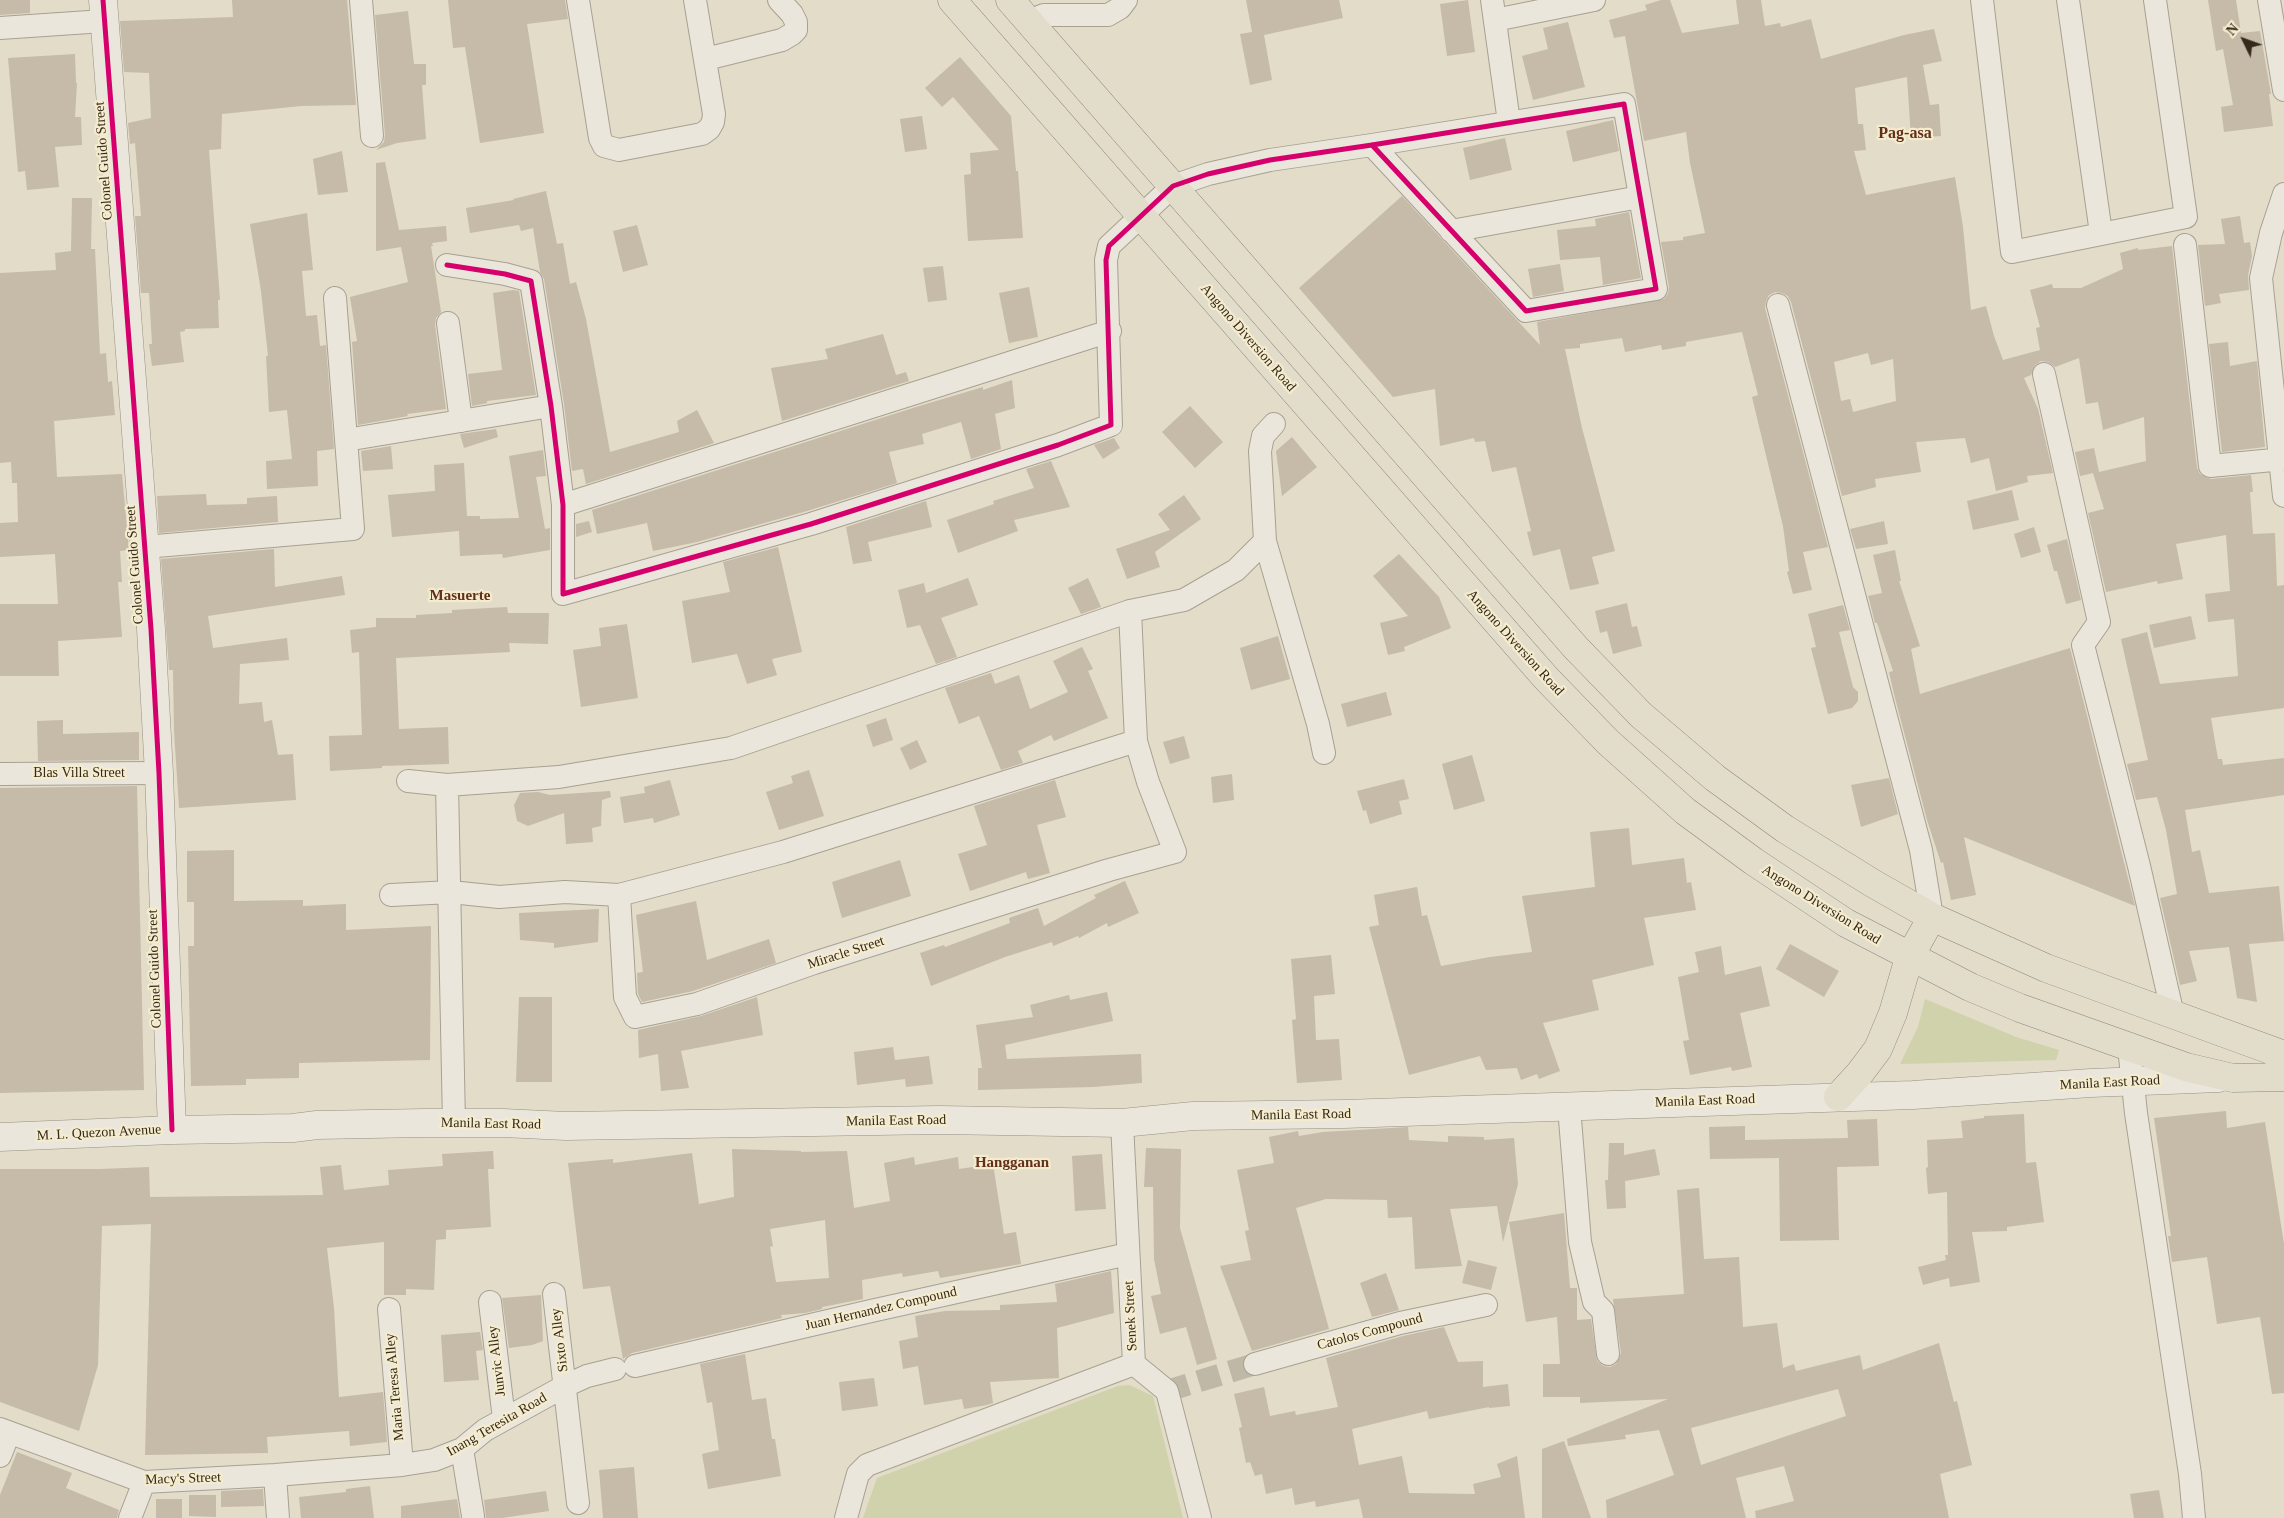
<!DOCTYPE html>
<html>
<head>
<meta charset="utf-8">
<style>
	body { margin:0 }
	#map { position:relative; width:2284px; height:1518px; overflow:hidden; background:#e2dcc8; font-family:Georgia,serif }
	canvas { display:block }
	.north { position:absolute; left:2219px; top:15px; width:50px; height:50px; -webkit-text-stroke:4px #f5ecce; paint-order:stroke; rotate:312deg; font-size:14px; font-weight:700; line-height:20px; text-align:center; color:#35291c }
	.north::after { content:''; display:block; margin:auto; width:18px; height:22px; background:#35291c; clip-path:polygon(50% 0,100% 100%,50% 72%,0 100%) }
</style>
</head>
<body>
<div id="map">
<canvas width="2284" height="1518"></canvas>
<div class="north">N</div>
</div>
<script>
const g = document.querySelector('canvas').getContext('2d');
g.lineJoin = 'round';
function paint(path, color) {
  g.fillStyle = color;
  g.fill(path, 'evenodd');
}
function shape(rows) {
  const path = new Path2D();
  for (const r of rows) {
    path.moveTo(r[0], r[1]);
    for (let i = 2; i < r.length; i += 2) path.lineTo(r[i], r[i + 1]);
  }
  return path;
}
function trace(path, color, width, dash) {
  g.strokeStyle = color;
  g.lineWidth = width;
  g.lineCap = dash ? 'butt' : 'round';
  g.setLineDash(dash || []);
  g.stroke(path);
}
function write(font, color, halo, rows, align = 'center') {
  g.font = font + ' Georgia,serif';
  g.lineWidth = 4.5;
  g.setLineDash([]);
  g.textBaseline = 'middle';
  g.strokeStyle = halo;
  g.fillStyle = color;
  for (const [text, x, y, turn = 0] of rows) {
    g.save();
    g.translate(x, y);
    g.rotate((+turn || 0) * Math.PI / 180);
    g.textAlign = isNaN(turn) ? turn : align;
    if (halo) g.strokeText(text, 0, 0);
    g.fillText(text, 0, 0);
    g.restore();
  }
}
paint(shape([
	[1925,999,2016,1037,2059,1050,2056,1060,1900,1064,1918,1027],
	[1129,1385,1153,1396,1183,1518,863,1518,877,1478,1118,1386]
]), '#cfd2ab');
paint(shape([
	[0,0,30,0,30,13,0,15],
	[232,0,347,0,356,105,301,106,222,114,221,149,209,150,220,300,218,300,219,328,185,329,185,331,180,332,184,362,152,366,149,344,152,344,149,293,141,293,135,216,141,216,135,143,130,144,128,123,151,118,149,73,124,72,120,21,233,17],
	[448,0,565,0,568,19,527,24,544,133,480,143,465,47,453,48],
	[1246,0,1339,0,1343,18,1264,35,1272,80,1250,85,1240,34,1252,32],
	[1468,0,1475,52,1447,56,1440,4],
	[1661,0,1670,0,1682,33,1739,24,1736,0,1761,0,1765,26,1780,23,1781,27,1811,19,1821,59,1904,35,1934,29,1942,61,1923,65,1930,105,1939,104,1941,136,1911,138,1907,77,1855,88,1858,124,1863,124,1866,150,1854,151,1866,195,1955,177,1963,227,1971,310,1986,306,1994,336,2003,360,2040,350,2036,328,2040,327,2030,290,2052,284,2053,288,2081,288,2123,269,2120,253,2138,248,2138,250,2172,246,2197,468,2200,474,2211,479,2251,475,2253,492,2250,492,2253,534,2275,533,2277,586,2284,585,2284,708,2211,718,2218,759,2222,759,2223,765,2284,758,2284,795,2185,810,2192,852,2200,850,2209,893,2279,886,2284,941,2249,944,2257,1002,2237,998,2229,947,2189,951,2197,981,2180,985,2160,898,2177,894,2166,830,2157,797,2136,800,2127,764,2148,760,2121,639,2147,632,2160,684,2238,676,2234,619,2208,622,2205,594,2230,591,2226,535,2176,544,2183,579,2158,584,2157,581,2106,592,2088,513,2104,509,2093,473,2098,472,2080,476,2075,452,2094,448,2099,472,2146,461,2144,417,2103,430,2098,402,2086,404,2079,358,2055,367,2048,362,2041,361,2035,365,2031,375,2024,378,2038,409,2053,473,2027,476,2028,482,1996,491,1989,458,1971,463,1965,438,1916,442,1921,472,1875,479,1876,487,1842,496,1791,302,1788,296,1782,293,1775,292,1769,295,1766,301,1765,308,1828,547,1803,552,1812,590,1793,594,1787,572,1789,571,1783,526,1752,397,1758,395,1742,332,1686,342,1686,346,1662,350,1661,345,1625,352,1622,338,1580,344,1580,348,1565,349,1582,428,1615,551,1592,557,1599,584,1570,590,1560,549,1533,556,1527,532,1531,531,1516,467,1492,472,1485,441,1475,442,1474,438,1440,446,1435,389,1393,397,1299,288,1402,196,1540,345,1537,322,1664,299,1668,294,1669,287,1661,242,1683,240,1683,237,1705,233,1690,163,1686,132,1644,141,1625,36,1614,38,1609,20,1647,10,1645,5],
	[1868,353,1871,365,1893,359,1896,401,1853,412,1850,399,1841,401,1834,362],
	[2208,0,2236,0,2241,33,2260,31,2271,94,2269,94,2273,126,2224,132,2221,107,2233,105,2223,49,2216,51],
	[408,11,414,64,426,64,426,85,422,85,426,139,397,143,376,150,384,142,385,135,375,15],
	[1568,22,1585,87,1533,100,1522,56,1548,49,1543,28],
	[75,54,76,83,77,83,75,117,81,117,82,145,55,147,59,187,27,190,25,171,18,172,8,58],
	[960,57,1011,116,1016,171,1018,171,1023,238,968,241,964,175,971,174,970,153,999,150,953,97,942,107,925,88],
	[922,116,927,149,905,152,900,119],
	[1613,120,1619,151,1573,162,1566,131],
	[1505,138,1512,170,1470,180,1463,148],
	[342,151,348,192,318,195,313,159],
	[385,162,399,230,446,226,447,241,432,243,433,246,431,246,441,312,436,318,435,325,446,409,407,414,408,416,358,425,352,342,357,341,350,297,408,282,401,247,376,251,376,163],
	[546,191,557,244,563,243,570,284,576,282,586,319,610,452,679,432,677,421,697,410,714,443,586,484,583,469,572,471,564,404,544,279,540,272,533,228,521,231,519,225,470,233,466,208,514,200,513,199],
	[72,198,92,198,91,249,95,249,100,354,106,353,108,382,112,381,115,415,54,421,57,477,122,474,129,550,120,551,122,582,118,582,122,637,58,641,59,676,0,676,0,604,58,604,55,554,0,557,0,523,18,522,17,483,12,483,11,462,0,463,0,273,56,270,55,253,71,251],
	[1629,212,1641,278,1603,285,1600,257,1560,260,1557,230,1596,226,1595,219],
	[307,213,313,270,302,271,306,316,317,315,320,346,326,345,334,449,317,451,318,486,267,489,266,461,292,459,287,410,269,412,266,356,268,356,261,291,250,224],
	[2240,216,2244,243,2250,242,2252,256,2248,275,2249,290,2219,294,2221,303,2205,306,2198,245,2225,244,2221,219],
	[637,225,648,265,623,272,613,231],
	[1560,264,1564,291,1533,297,1528,269],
	[943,266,947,300,928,302,923,268],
	[1029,287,1038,337,1009,343,999,293],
	[513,290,519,291,536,395,487,401,487,403,472,406,468,374,502,370,493,293],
	[883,334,896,375,906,372,909,381,782,421,771,368,828,359,825,349],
	[2228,342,2230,366,2257,361,2265,447,2222,452,2209,344],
	[1012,380,1015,408,995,414,1001,449,971,459,961,422,922,434,924,444,889,452,897,483,807,511,697,542,653,551,647,523,597,534,592,510,916,407,983,387,983,390],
	[1190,406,1223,442,1195,468,1162,432],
	[496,429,498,437,464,448,460,434],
	[1292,437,1317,467,1282,496,1276,451],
	[1114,438,1120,448,1103,459,1094,445],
	[391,446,393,469,363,471,361,451],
	[543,450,546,476,536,477,545,529,550,528,550,550,503,558,502,554,460,556,459,531,392,537,388,495,435,491,434,465,464,463,467,516,480,516,480,519,519,518,509,456],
	[1051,461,1070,507,1014,520,1018,531,958,553,947,520,994,504,993,501,1034,488,1026,469],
	[2012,490,2019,520,1973,530,1967,501],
	[206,494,207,505,247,504,247,498,277,496,278,522,159,533,157,496],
	[1184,495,1201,519,1155,552,1160,567,1127,579,1116,549,1170,530,1158,514],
	[926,501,932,527,868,542,872,561,853,564,846,527],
	[589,521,592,532,576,537,576,524],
	[1884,521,1888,544,1856,549,1850,529],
	[2034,527,2041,552,2021,558,2014,534],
	[2067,539,2081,600,2066,604,2057,571,2054,571,2047,545],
	[778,547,802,652,772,659,777,675,747,684,737,654,692,663,682,601,730,592,723,562],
	[274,549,275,587,342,576,345,595,208,616,213,648,287,638,289,660,240,664,239,704,262,702,264,722,272,720,278,755,293,754,296,800,179,808,174,731,173,670,169,670,161,559],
	[1895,550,1901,581,1899,581,1920,646,1911,649,1920,694,2070,648,2135,906,1964,837,1976,895,1951,900,1943,862,1941,863,1927,820,1894,694,1889,672,1893,671,1877,623,1875,623,1869,599,1868,596,1882,593,1873,555],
	[1399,554,1439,597,1451,628,1404,647,1405,651,1388,655,1380,623,1408,616,1373,576],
	[968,578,978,605,941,618,957,657,936,664,920,625,907,628,898,590,924,583,926,593],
	[1088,578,1101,607,1081,614,1068,588],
	[1627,603,1632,627,1637,626,1642,646,1613,654,1607,631,1600,633,1595,611],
	[1843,605,1850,630,1839,632,1853,687,1858,692,1858,701,1852,708,1828,714,1811,648,1816,647,1808,614],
	[507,607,508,613,549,613,548,644,509,643,510,652,396,658,399,729,448,727,449,764,382,766,382,768,330,771,329,736,362,735,359,652,352,653,350,630,376,627,376,618,416,618,416,615,452,613,452,610],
	[2191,616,2196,639,2154,648,2149,625],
	[627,624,638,698,581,707,573,650,601,646,599,628],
	[1278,636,1290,679,1251,690,1240,648],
	[1082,647,1093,669,1088,671,1108,718,1054,741,1051,735,1018,751,1023,763,1001,770,979,716,959,724,945,688,991,673,995,684,1019,675,1030,709,1068,692,1053,661],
	[1386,692,1392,715,1347,727,1341,704],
	[886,718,893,740,873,747,866,725],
	[63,720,63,734,139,732,139,760,38,761,37,721],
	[1184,736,1190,758,1170,764,1163,742],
	[917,740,927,762,910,770,900,748],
	[1472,755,1485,801,1454,810,1442,764],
	[809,770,824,816,779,830,766,792,793,783,791,776],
	[1232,774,1234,800,1213,803,1211,777],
	[1889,778,1898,814,1861,827,1851,785],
	[1404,779,1409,799,1399,801,1402,814,1370,824,1366,810,1363,811,1357,791],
	[670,780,680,815,654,823,653,818,624,823,620,797,645,793,644,787],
	[1055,780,1066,817,1037,825,1050,873,1028,879,1026,872,970,891,958,854,987,845,974,806],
	[137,786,144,1090,0,1093,0,788],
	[610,791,611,797,602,800,601,826,592,828,593,842,566,844,564,813,528,826,517,821,514,805,520,793,538,792,550,795],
	[1629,828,1632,865,1684,858,1687,883,1691,882,1696,910,1644,918,1654,965,1592,980,1599,1010,1543,1023,1560,1071,1539,1079,1537,1074,1521,1080,1517,1068,1486,1070,1480,1056,1409,1075,1369,927,1379,925,1374,895,1417,887,1422,916,1427,915,1441,966,1490,957,1532,952,1522,896,1595,887,1590,832],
	[234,850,234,901,303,900,303,906,346,904,346,930,431,926,430,1060,299,1063,299,1078,246,1079,246,1085,191,1086,188,946,194,946,194,902,187,902,187,851],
	[900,860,911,896,842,918,832,882],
	[1125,881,1139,913,1108,927,1107,923,1079,938,1078,936,1053,946,1052,942,1005,957,931,986,920,953,944,945,945,947,1010,923,1009,918,1038,908,1044,926,1096,898,1094,895],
	[696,901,707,960,769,939,776,963,693,991,642,1002,638,994,637,973,643,972,636,915],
	[599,909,598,942,554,948,554,943,520,940,519,913],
	[1790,944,1839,971,1824,997,1776,969],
	[1721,946,1725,975,1761,966,1770,1006,1740,1013,1752,1067,1732,1071,1731,1067,1690,1075,1683,1041,1689,1040,1678,977,1699,972,1695,952],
	[1331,955,1335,994,1314,996,1316,1040,1339,1039,1342,1080,1297,1083,1292,1020,1296,1019,1291,959],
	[1107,992,1113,1021,1005,1045,1007,1059,1141,1054,1142,1083,1093,1087,978,1090,978,1068,982,1068,976,1025,1033,1017,1030,1005,1069,995,1070,1000],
	[519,997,552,997,552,1082,516,1082],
	[757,997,763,1035,681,1051,689,1088,661,1091,658,1054,639,1058,638,1030,701,1016],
	[893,1047,895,1060,929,1056,933,1084,906,1087,905,1079,857,1085,854,1052],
	[2226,1111,2227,1128,2265,1122,2284,1244,2284,1393,2272,1394,2260,1317,2217,1324,2207,1257,2172,1262,2168,1236,2171,1236,2154,1118],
	[2024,1114,2026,1163,2036,1162,2044,1222,2007,1227,2007,1231,1972,1232,1980,1282,1950,1287,1949,1278,1923,1285,1918,1267,1946,1260,1945,1255,1948,1255,1947,1192,1928,1194,1926,1168,1928,1167,1927,1140,1963,1138,1961,1121,1984,1118,1984,1116],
	[1877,1119,1879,1166,1837,1167,1839,1240,1780,1241,1779,1158,1710,1159,1709,1127,1745,1126,1745,1140,1848,1138,1847,1120],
	[1408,1127,1409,1140,1448,1142,1448,1136,1484,1137,1484,1140,1514,1138,1518,1184,1503,1242,1497,1206,1450,1209,1462,1266,1415,1269,1412,1217,1388,1218,1387,1200,1326,1199,1296,1208,1329,1329,1252,1351,1220,1266,1251,1260,1245,1231,1249,1230,1237,1170,1274,1163,1269,1137,1298,1131,1299,1136,1323,1132],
	[1609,1143,1624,1143,1624,1155,1655,1149,1660,1175,1625,1181,1626,1208,1607,1209,1605,1180,1608,1180],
	[1146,1148,1181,1149,1180,1228,1217,1359,1197,1365,1186,1327,1160,1334,1151,1296,1161,1294,1154,1259,1153,1187,1144,1187],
	[732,1149,801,1151,801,1152,847,1151,854,1208,890,1201,884,1163,914,1157,915,1165,958,1157,959,1169,993,1164,1004,1234,1016,1232,1021,1264,940,1278,938,1271,903,1277,902,1273,862,1280,863,1299,822,1307,822,1309,805,1313,781,1315,782,1318,632,1353,623,1359,610,1286,583,1289,568,1163,613,1159,613,1163,692,1153,699,1204,734,1197],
	[825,1220,829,1278,776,1282,770,1247,773,1246,770,1229],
	[493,1151,494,1169,488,1169,491,1227,446,1230,446,1239,436,1240,434,1290,406,1289,406,1295,384,1295,384,1242,327,1248,334,1308,339,1397,383,1392,387,1442,350,1446,349,1431,267,1437,268,1453,145,1455,151,1224,102,1226,98,1365,79,1431,0,1402,0,1169,100,1169,149,1167,150,1197,323,1195,320,1167,341,1165,344,1190,389,1185,388,1170,443,1166,442,1154],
	[1102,1154,1106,1209,1075,1211,1072,1156],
	[1699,1188,1704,1259,1739,1257,1743,1327,1777,1323,1783,1368,1794,1364,1796,1371,1860,1355,1863,1370,1939,1343,1954,1402,1957,1401,1972,1465,1940,1474,1949,1518,1756,1518,1755,1511,1794,1501,1784,1466,1736,1478,1746,1518,1607,1518,1606,1500,1674,1475,1659,1430,1625,1435,1626,1439,1568,1446,1567,1439,1668,1399,1580,1403,1580,1397,1543,1397,1543,1364,1560,1364,1557,1317,1526,1322,1509,1222,1564,1213,1570,1288,1577,1288,1577,1320,1591,1319,1597,1361,1603,1366,1610,1367,1616,1364,1621,1353,1613,1299,1684,1294,1677,1190],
	[1838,1389,1846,1416,1701,1465,1691,1428],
	[1468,1260,1497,1267,1491,1290,1462,1283],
	[1111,1271,1114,1313,1057,1328,1059,1378,990,1382,993,1403,987,1405,964,1409,962,1399,924,1405,918,1366,903,1369,899,1341,918,1337,915,1316,945,1311,1000,1310,1000,1305,1057,1302,1055,1284],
	[1386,1273,1399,1310,1372,1317,1360,1283],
	[541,1295,543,1341,532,1345,509,1348,502,1298],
	[1444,1327,1458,1362,1483,1361,1483,1387,1508,1384,1510,1406,1489,1408,1489,1407,1429,1419,1427,1411,1352,1429,1359,1465,1402,1456,1409,1493,1475,1494,1473,1484,1501,1477,1497,1464,1517,1456,1525,1518,1363,1518,1359,1499,1316,1507,1315,1501,1295,1505,1292,1488,1266,1494,1262,1474,1255,1476,1250,1462,1246,1463,1239,1428,1242,1427,1234,1394,1264,1387,1270,1416,1295,1411,1296,1415,1338,1407,1326,1358,1403,1336],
	[480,1332,483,1350,476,1351,479,1380,444,1382,441,1335],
	[745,1354,752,1400,766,1398,772,1439,775,1439,781,1476,708,1489,702,1454,719,1450,712,1402,707,1403,700,1364],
	[874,1378,878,1406,842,1411,839,1382],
	[1564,1441,1591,1518,1542,1518,1542,1449],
	[17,1452,72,1473,66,1488,119,1510,117,1518,0,1518,0,1495],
	[634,1467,638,1518,603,1518,599,1470],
	[370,1486,374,1518,301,1518,299,1497,346,1492,346,1489],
	[263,1489,264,1506,221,1507,221,1491],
	[2159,1490,2164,1518,2134,1518,2130,1494],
	[546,1491,549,1511,502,1518,486,1518,484,1500],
	[189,1495,216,1495,216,1517,189,1516],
	[156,1499,182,1499,182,1518,156,1518],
	[457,1499,460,1518,401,1518,401,1506]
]), '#c6baa9');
trace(shape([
	[1167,1391,1255,1364]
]), '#bfb8a6', 22, [22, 11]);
const street = shape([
	[361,0,372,136],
	[578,0,600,138,604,146,619,150,702,134,709,129,713,122,714,114,695,0],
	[1492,0,1509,122],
	[1982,0,2012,252,2186,217,2155,0],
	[2068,0,2101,233],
	[2269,0,2284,90],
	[1495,20,1594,0],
	[1029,21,1044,15,1108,15,1120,8,1126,0],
	[0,28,104,21],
	[706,59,782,40,792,34,796,30,796,22,792,14,779,0],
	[2284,194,2271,233,2261,278,2284,496],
	[1451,231,1640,197],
	[2185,245,2210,466,2284,459],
	[447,265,505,274,531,281,551,406,563,505,563,594,811,524,1058,445,1111,425,1106,260,1109,246,1173,186,1208,174,1270,160,1372,145,1624,104,1656,289,1526,311,1372,145],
	[1778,305,1921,850,1932,917],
	[448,323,461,421],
	[2044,374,2099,622,2083,645,2139,866,2173,1015],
	[346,440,551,406],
	[563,505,1110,331],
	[1265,541,1318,724,1324,753],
	[145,547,353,529,335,298],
	[0,774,159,773],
	[408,781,447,785,559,777,731,748,1130,611,1184,600,1236,570,1265,541,1260,451,1263,436,1274,424],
	[447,785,454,1123],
	[391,895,451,892,499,897,565,892,619,895,783,852,1136,741],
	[619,895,625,997,635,1017,697,1004,814,963,1109,870,1175,852,1148,782,1136,741,1130,611],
	[2129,1047,2136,1113,2190,1474,2194,1518],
	[1569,1107,1580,1242,1594,1302,1603,1311,1608,1354],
	[1122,1123,1134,1364],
	[554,1294,578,1503],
	[490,1302,504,1419],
	[389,1309,402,1465],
	[1134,1364,1167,1391,1200,1518],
	[1255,1364,1400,1323,1486,1305],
	[635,1366,871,1311,1128,1254],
	[0,1429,144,1482,275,1475,402,1465,434,1460,462,1449,485,1430,565,1386,587,1376,615,1369],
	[462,1449,473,1516],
	[0,1456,9,1433],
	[275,1475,278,1518],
	[130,1518,144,1482],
	[846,1518,858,1474,867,1465,1134,1364]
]);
const secondary = shape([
	[103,0,151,629,159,773,172,1130],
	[0,1137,172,1130,293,1128,317,1125,424,1123,503,1123,566,1126,939,1120,1122,1123,1193,1116,1344,1114,1913,1095,2091,1083,2219,1078]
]);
const primary = shape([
	[952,0,1546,678,1608,742,1685,811,1753,861,1846,923,1970,987,2020,1008,2186,1067,2233,1078,2284,1077],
	[1010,0,1576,648,1641,715,1715,778,1785,829,1874,884,1932,917,2046,968,2284,1055],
	[1838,1097,1860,1073,1878,1049,1893,1013,1909,958,1932,917]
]);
trace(street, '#a7a192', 24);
trace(secondary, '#979082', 29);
trace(primary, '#8c8679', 29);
trace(street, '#eae6db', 22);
trace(secondary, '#eae6db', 28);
trace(primary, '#e2ddcb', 28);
trace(shape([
	[103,0,151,629,159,773,172,1130],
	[447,265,505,274,531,281,551,406,563,505,563,594,811,524,1058,445,1111,425,1106,260,1109,246,1173,186,1208,174,1270,160,1372,145,1624,104,1656,289,1526,311,1372,145]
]), '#d6006c', 5);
write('14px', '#35291c', '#f5ecce', [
	["Colonel Guido Street",104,161,-94],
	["Angono Diversion Road",1248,338,49],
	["Colonel Guido Street",135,565,-94],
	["Angono Diversion Road",1515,643,48],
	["Blas Villa Street",79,773],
	["Angono Diversion Road",1821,905,32],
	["Miracle Street",846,953,-18],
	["Colonel Guido Street",155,969,-92],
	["Manila East Road",2110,1083,-3],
	["Manila East Road",1705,1101,-2],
	["Manila East Road",1301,1115,-1],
	["Manila East Road",896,1121,-1],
	["Manila East Road",491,1124,1],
	["M. L. Quezon Avenue",99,1133,-3],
	["Juan Hernandez Compound",881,1309,-13],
	["Senek Street",1131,1316,-93],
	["Catolos Compound",1370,1332,-15],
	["Sixto Alley",560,1340,-97],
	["Junvic Alley",497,1361,-97],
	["Maria Teresa Alley",395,1387,-95],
	["Inang Teresita Road",497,1425,-30],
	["Macy's Street",183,1479,-2]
]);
write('bold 15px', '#612f1c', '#f5ecce', [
	["Masuerte",460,596],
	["Hangganan",1012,1163]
]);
write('bold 16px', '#612f1c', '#f5ecce', [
	["Pag-asa",1905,134]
]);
</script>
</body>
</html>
